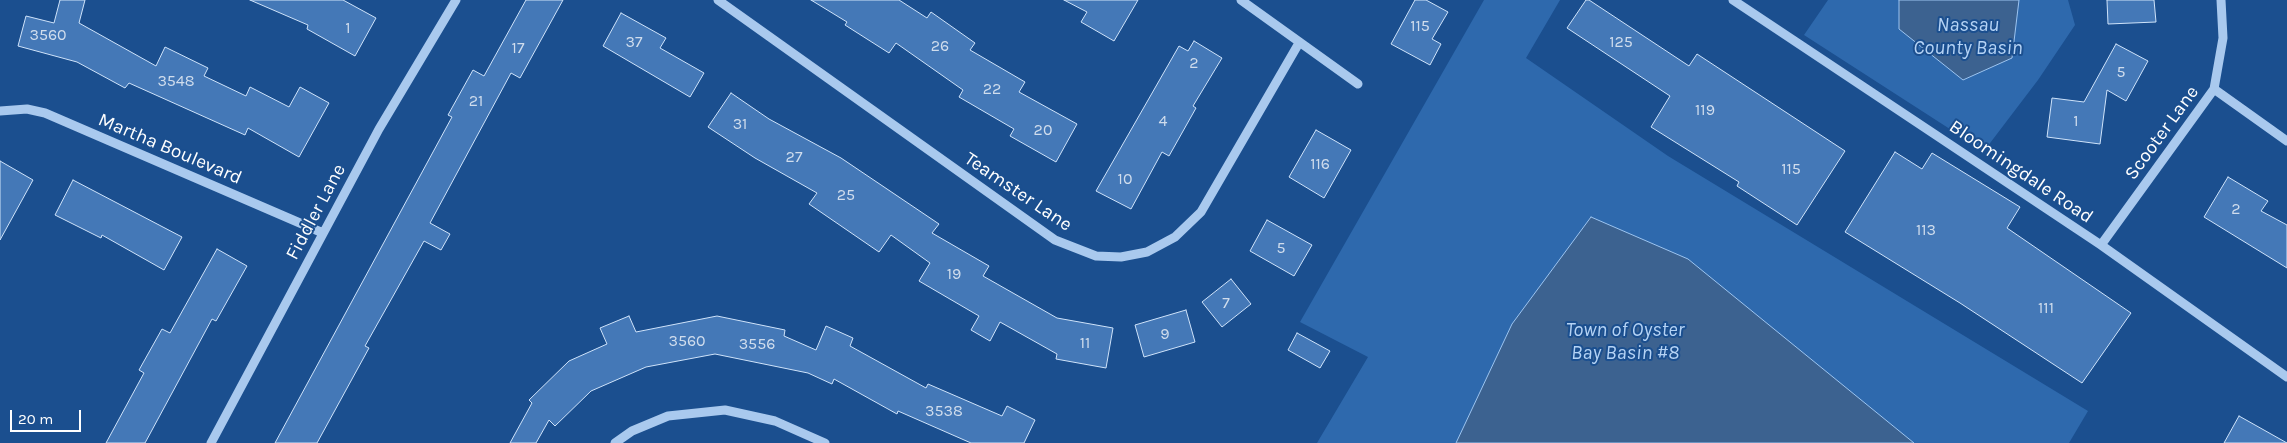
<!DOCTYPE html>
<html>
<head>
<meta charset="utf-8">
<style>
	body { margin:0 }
	#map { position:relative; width:2287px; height:443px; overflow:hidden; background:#1b4f8f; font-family:Karla,sans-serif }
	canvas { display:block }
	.scale { position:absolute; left:10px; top:410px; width:71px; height:22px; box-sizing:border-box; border:2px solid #fff; border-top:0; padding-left:6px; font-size:15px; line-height:18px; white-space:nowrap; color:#fff; -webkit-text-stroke:4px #1b4f8f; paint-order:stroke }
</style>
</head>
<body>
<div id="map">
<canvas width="2287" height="443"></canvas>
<div class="scale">20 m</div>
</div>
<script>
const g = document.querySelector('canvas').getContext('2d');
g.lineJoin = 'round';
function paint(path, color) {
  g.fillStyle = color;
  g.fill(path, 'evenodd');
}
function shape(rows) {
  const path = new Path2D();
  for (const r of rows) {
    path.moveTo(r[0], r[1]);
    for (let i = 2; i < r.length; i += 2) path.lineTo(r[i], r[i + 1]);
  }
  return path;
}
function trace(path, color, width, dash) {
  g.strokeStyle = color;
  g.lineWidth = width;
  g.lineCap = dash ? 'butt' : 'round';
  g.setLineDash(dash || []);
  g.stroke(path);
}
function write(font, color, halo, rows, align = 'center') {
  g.font = font + ' Karla,sans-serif';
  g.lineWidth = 4;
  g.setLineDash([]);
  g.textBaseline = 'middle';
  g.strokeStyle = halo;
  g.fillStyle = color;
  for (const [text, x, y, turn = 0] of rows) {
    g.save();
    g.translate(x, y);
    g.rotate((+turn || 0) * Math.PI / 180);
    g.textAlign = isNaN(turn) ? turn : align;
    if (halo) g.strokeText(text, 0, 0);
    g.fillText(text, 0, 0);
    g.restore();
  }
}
paint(shape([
	[1484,0,1560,0,1526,58,1668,156,2088,411,2069,443,1317,443,1368,357,1300,322],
	[1828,0,2068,0,2075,25,2038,80,1984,151,1804,35]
]), '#2e69ad');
const water = shape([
	[1899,0,2019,0,2012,58,1963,80,1899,29,1899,0],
	[1591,217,1688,259,1914,443,1456,443,1512,324,1591,217]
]);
paint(water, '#3c6290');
trace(water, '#9cc4f0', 1);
const building = shape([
	[60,0,85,0,79,23,156,66,165,47,208,68,204,76,246,96,250,87,289,107,300,87,329,103,299,157,248,128,245,135,129,83,125,88,77,62,18,46,26,16,54,23,60,0],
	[250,0,343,0,376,18,355,56,307,29,308,25,250,0],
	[526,0,563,0,520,78,511,73,430,223,450,234,441,250,424,241,365,346,369,348,317,443,275,443,452,117,448,115,473,70,484,76,526,0],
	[811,0,899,0,927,18,931,12,975,43,970,50,1025,82,1019,92,1077,124,1056,162,1010,136,1014,129,959,97,963,90,896,43,889,53,845,25,847,22,811,0],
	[1064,0,1138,0,1114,41,1081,22,1087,12,1064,0],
	[1415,0,1426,0,1448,12,1432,39,1441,44,1430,65,1391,44,1415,0],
	[1586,0,1589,0,1689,66,1697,54,1845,151,1797,225,1737,186,1739,182,1651,127,1670,96,1567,28,1586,0],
	[2107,0,2154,0,2156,22,2108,24,2107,0],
	[621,13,666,38,660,48,704,73,690,97,603,46,621,13],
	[1194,41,1222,58,1193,106,1196,108,1169,156,1162,152,1131,209,1096,191,1179,46,1188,51,1194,41],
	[2116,44,2148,61,2126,101,2107,90,2100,144,2047,137,2052,98,2084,102,2116,44],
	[731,93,769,119,841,158,939,224,932,233,989,266,983,276,1057,318,1113,328,1106,368,1056,359,1057,354,1000,322,990,341,971,330,979,316,919,281,930,263,891,235,879,252,809,204,817,193,755,158,708,127,731,93],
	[1316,130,1351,150,1324,198,1289,177,1316,130],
	[1895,152,1922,169,1932,153,2020,207,2007,228,2131,313,2082,383,1960,303,1845,232,1895,152],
	[0,161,33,180,0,240,0,161],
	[2228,177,2268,201,2261,211,2287,225,2287,268,2204,217,2228,177],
	[73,180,182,237,164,270,102,235,101,238,55,215,73,180],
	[1267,220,1312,245,1294,276,1250,251,1267,220],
	[217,249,247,266,216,321,212,319,145,443,106,443,144,373,139,370,162,329,170,333,217,249],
	[1231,279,1251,304,1222,327,1202,302,1231,279],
	[1186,310,1195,342,1144,357,1135,325,1186,310],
	[629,316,636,332,717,316,785,330,784,336,816,350,826,326,853,338,850,346,926,388,928,384,1002,416,1007,406,1035,420,1024,443,971,443,898,411,897,414,834,379,832,384,808,373,715,354,646,367,591,391,555,426,549,420,536,443,510,443,532,403,529,400,569,361,607,344,600,328,629,316],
	[1297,333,1330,351,1320,368,1288,350,1297,333],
	[2239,416,2287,443,2224,443,2239,416]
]);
paint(building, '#4478b7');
trace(building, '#cfe3fa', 1);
trace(shape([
	[718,0,1055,240,1096,256,1121,257,1147,252,1175,237,1201,212,1299,43],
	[1241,0,1358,84],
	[1733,0,2101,245,2287,377],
	[2214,89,2287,141],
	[0,111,27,109,45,113,323,233],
	[2101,245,2214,89,2223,38,2221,0],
	[211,443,379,129,456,0],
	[615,443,632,431,668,416,725,410,775,421,825,443]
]), '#a9c9ee', 9);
write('16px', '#d0dded', null, [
	["115",1420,26],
	["1",348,28],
	["3560",48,35],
	["37",634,42],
	["125",1621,42],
	["26",940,46],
	["17",518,48],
	["2",1194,63],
	["5",2121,72],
	["3548",176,81],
	["22",992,89],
	["21",476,101],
	["119",1705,110],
	["4",1163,121],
	["1",2076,121],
	["31",740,124],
	["20",1043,130],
	["27",794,157],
	["116",1320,164],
	["115",1791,169],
	["10",1125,179],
	["25",846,195],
	["2",2236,209],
	["113",1926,230],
	["5",1281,248],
	["19",954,274],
	["7",1226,303],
	["111",2046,308],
	["9",1165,334],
	["3560",687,341],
	["11",1085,343],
	["3556",757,344],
	["3538",944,411]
]);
write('19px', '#fff', '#1b4f8f', [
	["Scooter Lane",2162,133,-54],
	["Martha Boulevard",170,149,23],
	["Bloomingdale Road",2021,172,34],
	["Teamster Lane",1018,192,34],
	["Fiddler Lane",316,212,-62]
]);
write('italic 20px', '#b5d3f5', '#1b4f8f', [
	["Nassau",1968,25],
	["County Basin",1968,48],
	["Town of Oyster",1625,330],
	["Bay Basin #8",1625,353]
]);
</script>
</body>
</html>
